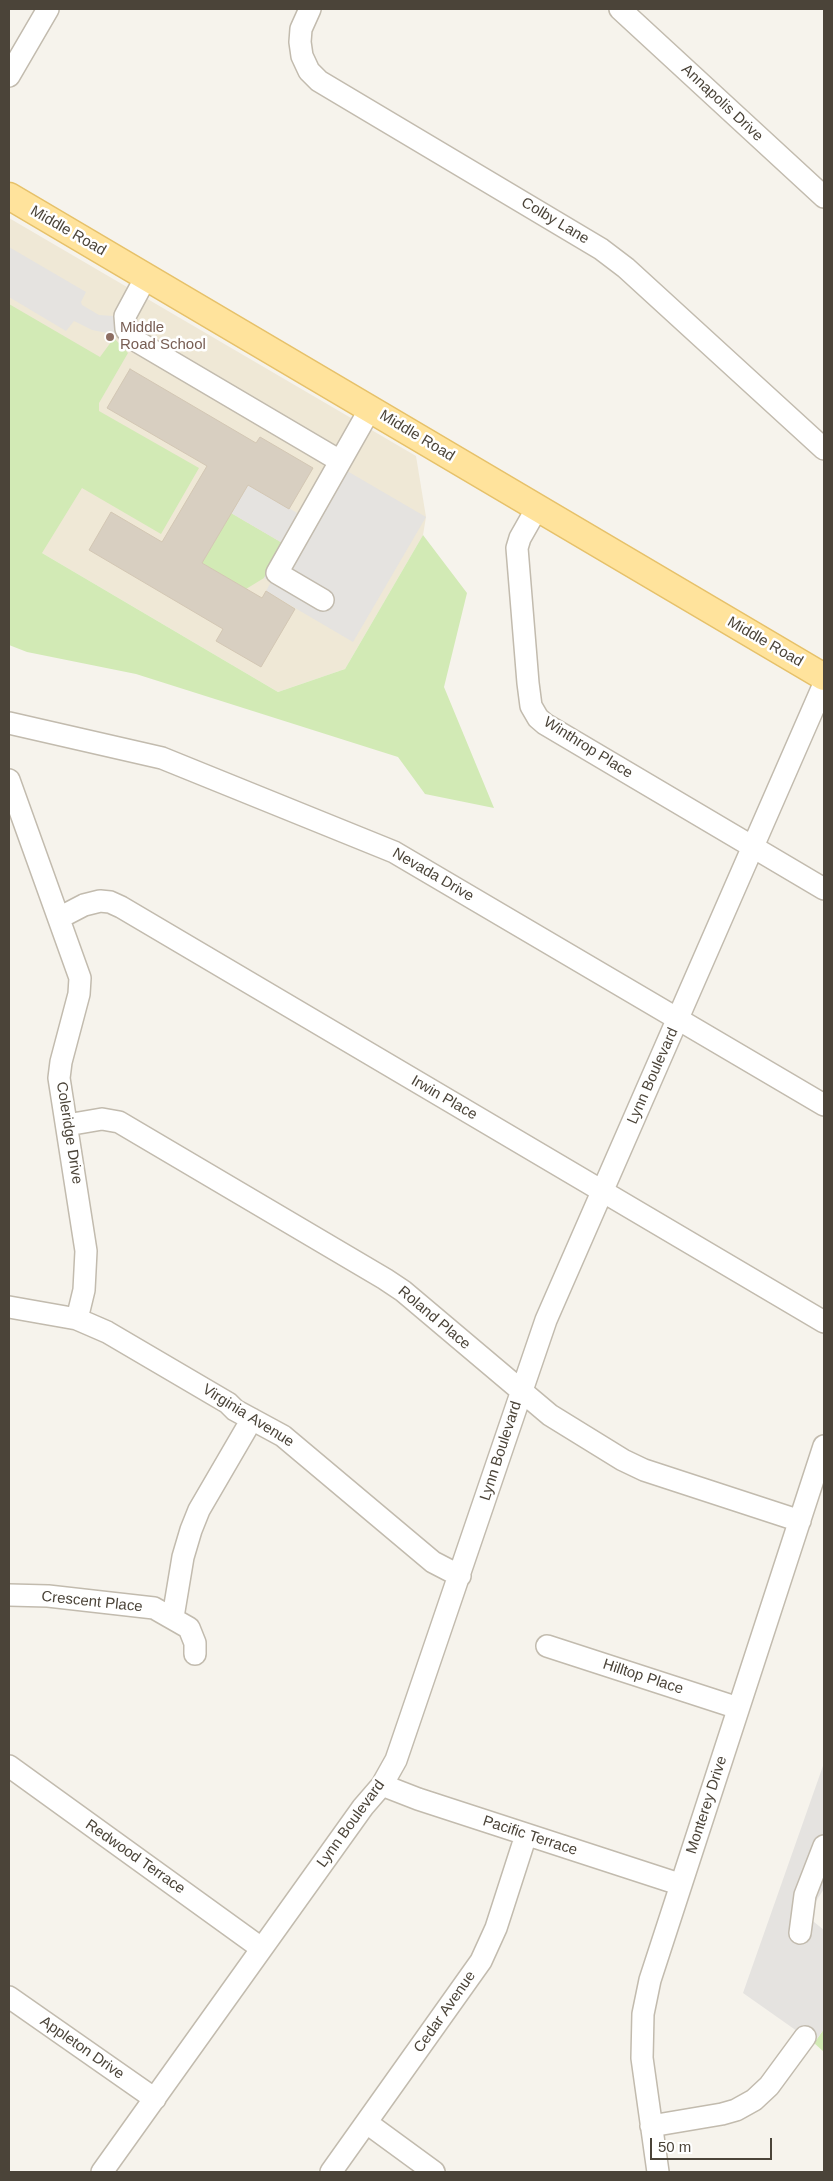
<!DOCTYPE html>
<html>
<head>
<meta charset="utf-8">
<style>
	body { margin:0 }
	#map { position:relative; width:833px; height:2181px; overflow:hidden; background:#f6f3ec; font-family:Helvetica,sans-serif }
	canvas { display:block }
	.frame { position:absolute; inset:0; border:10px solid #4b4439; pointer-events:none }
	.scale { position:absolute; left:650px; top:2138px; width:122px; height:22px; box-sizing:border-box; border:2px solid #4b4439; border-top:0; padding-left:6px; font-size:15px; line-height:18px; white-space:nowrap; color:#4b4439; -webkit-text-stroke:4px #fff; paint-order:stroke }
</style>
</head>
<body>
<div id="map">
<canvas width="833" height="2181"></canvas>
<div class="frame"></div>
<div class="scale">50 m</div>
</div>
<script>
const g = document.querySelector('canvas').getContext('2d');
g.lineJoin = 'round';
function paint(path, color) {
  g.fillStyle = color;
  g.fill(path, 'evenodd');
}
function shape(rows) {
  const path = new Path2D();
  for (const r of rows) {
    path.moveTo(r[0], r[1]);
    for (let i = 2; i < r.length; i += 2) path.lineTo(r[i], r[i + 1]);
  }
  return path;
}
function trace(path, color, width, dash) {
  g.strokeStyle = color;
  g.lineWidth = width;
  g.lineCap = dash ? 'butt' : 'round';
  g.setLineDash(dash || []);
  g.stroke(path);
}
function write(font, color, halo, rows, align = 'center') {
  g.font = font + ' Helvetica,sans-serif';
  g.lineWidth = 5;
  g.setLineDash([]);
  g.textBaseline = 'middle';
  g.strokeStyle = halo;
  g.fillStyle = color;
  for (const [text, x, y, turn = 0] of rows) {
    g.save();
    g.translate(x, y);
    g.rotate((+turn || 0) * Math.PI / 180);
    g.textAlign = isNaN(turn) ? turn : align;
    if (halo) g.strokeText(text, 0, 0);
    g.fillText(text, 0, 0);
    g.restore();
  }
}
paint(shape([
	[9,218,416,456,426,517,423,535,345,669,278,692,42,553,9,572]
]), '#efe8d6');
paint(shape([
	[9,304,100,357,114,338,128,353,99,403,99,411,199,468,161,534,82,488,42,553,278,692,345,669,423,535,467,593,444,687,494,808,425,794,398,757,136,674,27,652,9,645],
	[231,513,284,544,264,578,246,589,202,563],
	[824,2029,824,2052,814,2043]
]), '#d2eab5');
paint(shape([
	[9,247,86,292,81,302,82,305,99,315,113,316,117,335,92,330,74,321,66,331,9,297],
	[330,461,426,517,353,642,266,591,271,582,264,578,284,544,231,513,248,485,299,514],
	[824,1763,824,1889,810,1910,809,1918,824,1930,824,2029,814,2043,743,1993]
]), '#e5e3e0');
const building = shape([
	[130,369,256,443,260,437,313,468,289,509,248,485,202,563,262,598,266,591,295,609,261,667,216,641,223,629,89,550,111,512,162,542,207,466,107,408,130,369]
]);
paint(building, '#d8cfc1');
trace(building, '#d3c7b4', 1);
const minor = shape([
	[310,9,301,29,300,42,302,56,309,71,319,81,601,249,626,268,824,449],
	[620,9,824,197],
	[9,76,48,9],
	[146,277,125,316,126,329,133,339,340,461],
	[537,508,520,538,517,548,528,683,531,706,538,718,545,724,824,889],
	[323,600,277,573,370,409],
	[9,723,162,758,394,852,824,1105],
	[9,780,80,978,79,994,61,1062,59,1078,86,1251,84,1290,77,1319],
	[59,918,84,905,100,901,110,902,121,907,824,1322],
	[67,1125,102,1119,119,1122,385,1279,403,1291,550,1415,623,1460,644,1470,800,1521],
	[9,1307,77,1319,107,1332,228,1403,235,1410,283,1436,433,1562,460,1576],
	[9,1595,48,1596,154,1608,189,1628,195,1643,195,1654],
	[173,1617,183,1557,191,1530,199,1510,252,1419],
	[547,1646,738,1708],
	[9,1766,261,1948],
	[382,1785,418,1799,679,1884],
	[800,1933,805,1895,824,1846],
	[9,1997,155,2099],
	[367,2123,434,2172],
	[651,2126,722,2114,736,2110,754,2100,769,2086,805,2037],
	[102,2172,363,1807,382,1785,396,1760,546,1320,824,684],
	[331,2172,481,1961,496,1928,526,1835],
	[658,2172,642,2058,643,2014,650,1980,824,1446]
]);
const major = shape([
	[9,196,824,677]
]);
trace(minor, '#c2bbae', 24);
trace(major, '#e6c16a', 29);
trace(minor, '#fff', 21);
trace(major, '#ffe39c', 26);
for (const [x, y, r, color] of [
	[110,337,5,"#8d6e63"]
]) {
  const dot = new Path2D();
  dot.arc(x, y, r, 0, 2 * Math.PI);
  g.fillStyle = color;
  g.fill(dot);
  trace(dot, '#fff', 2);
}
write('15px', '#4b4439', '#fff', [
	["Annapolis Drive",722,103,43],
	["Colby Lane",555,221,31],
	["Middle Road",68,231,30],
	["Middle Road",417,436,31],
	["Middle Road",765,642,30],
	["Winthrop Place",588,748,32],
	["Nevada Drive",433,875,30],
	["Lynn Boulevard",653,1076,-66],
	["Irwin Place",444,1098,30],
	["Coleridge Drive",69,1133,81],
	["Roland Place",434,1318,40],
	["Virginia Avenue",248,1416,32],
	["Lynn Boulevard",501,1451,-72],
	["Crescent Place",92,1602,6],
	["Hilltop Place",643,1677,18],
	["Monterey Drive",707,1805,-72],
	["Lynn Boulevard",351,1824,-54],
	["Pacific Terrace",530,1836,18],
	["Redwood Terrace",135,1857,35],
	["Cedar Avenue",445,2012,-55],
	["Appleton Drive",82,2048,35]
]);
write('15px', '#785e54', '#fff', [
	["Middle",120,328],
	["Road School",120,345]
], 'left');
</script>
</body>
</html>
